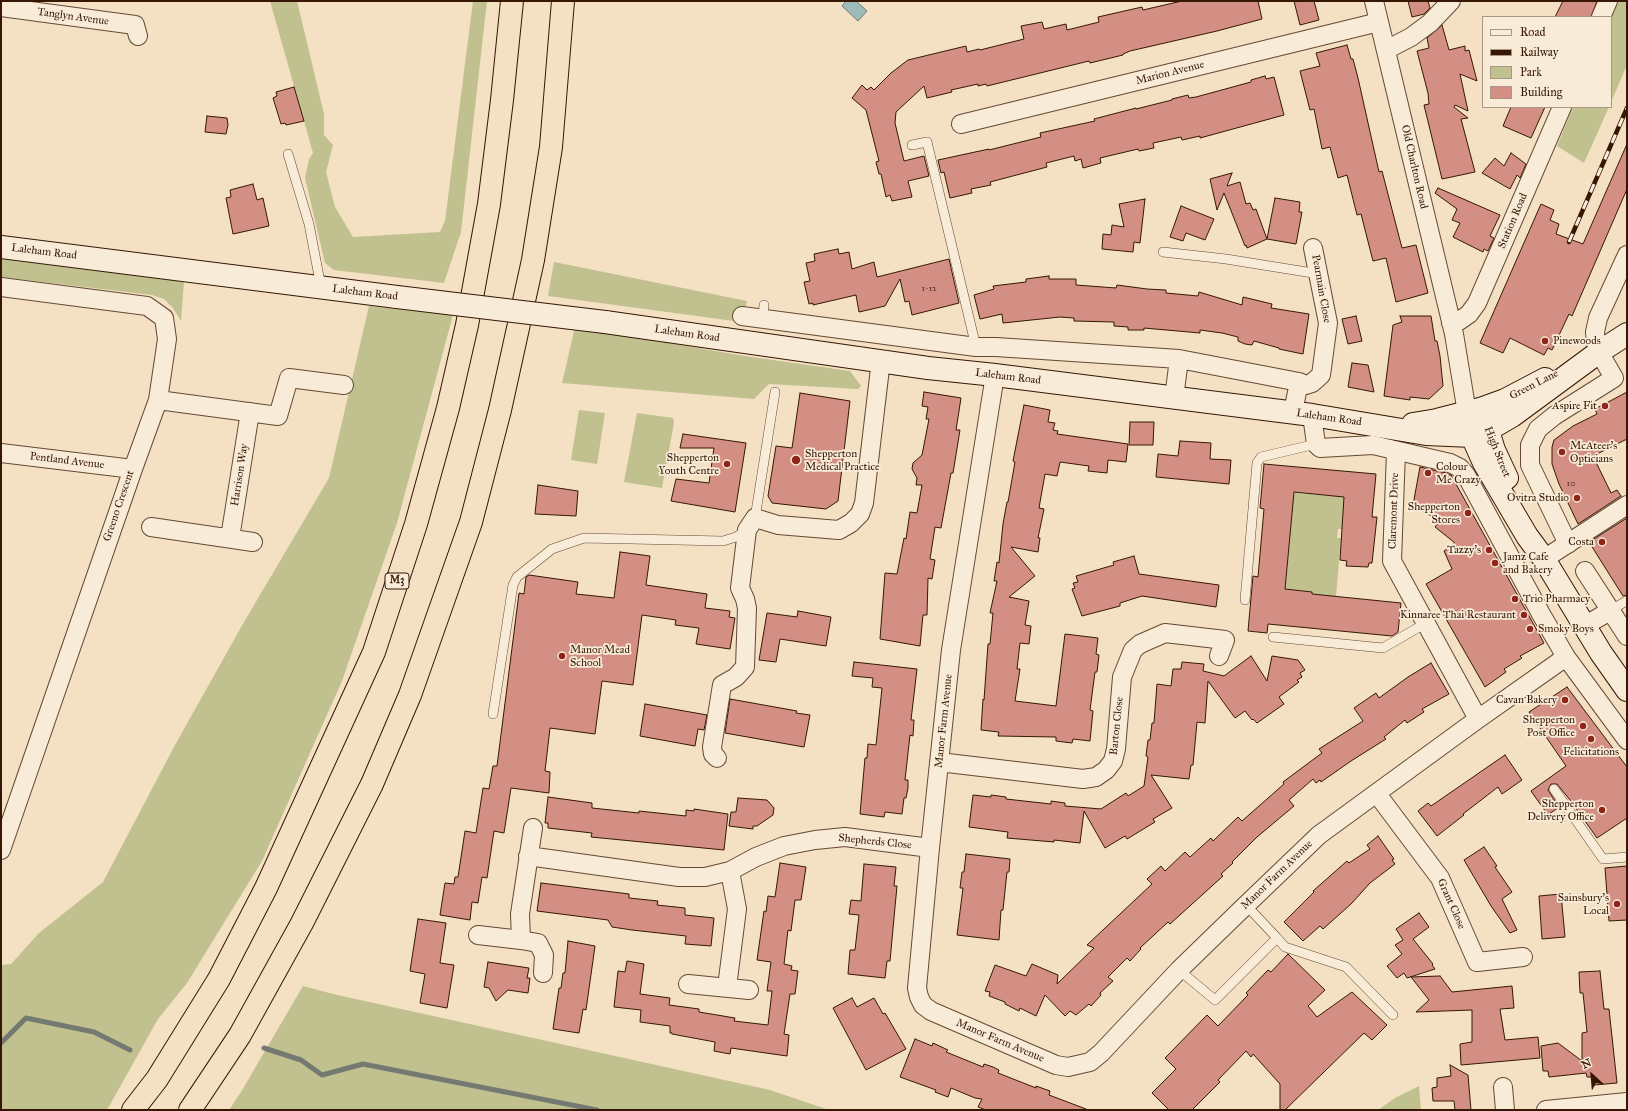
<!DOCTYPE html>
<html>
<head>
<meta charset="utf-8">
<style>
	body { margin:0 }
	#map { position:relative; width:1628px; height:1111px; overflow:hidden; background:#f4e0c3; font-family:"IM FELL Great Primer",serif }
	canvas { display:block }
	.frame { position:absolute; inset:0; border:2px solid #351703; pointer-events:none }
	.legend { position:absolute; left:1482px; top:16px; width:130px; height:92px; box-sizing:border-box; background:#f8ebd8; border:1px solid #aa9683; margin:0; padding:5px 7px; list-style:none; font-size:12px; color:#351703 }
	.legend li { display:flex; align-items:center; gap:8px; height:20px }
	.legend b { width:20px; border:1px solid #aa9683 }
	.north { position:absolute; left:1572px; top:1055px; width:40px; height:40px; -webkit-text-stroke:3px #f8ebd8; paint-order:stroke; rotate:334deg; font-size:11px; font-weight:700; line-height:16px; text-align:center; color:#351703 }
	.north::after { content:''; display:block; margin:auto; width:14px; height:18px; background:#351703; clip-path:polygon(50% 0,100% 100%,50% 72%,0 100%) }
</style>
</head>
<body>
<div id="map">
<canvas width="1628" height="1111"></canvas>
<div class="frame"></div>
<ul class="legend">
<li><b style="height:5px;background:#f8ebd8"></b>Road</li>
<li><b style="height:5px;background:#351703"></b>Railway</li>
<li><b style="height:11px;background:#c1c18f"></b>Park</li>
<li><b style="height:11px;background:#d38f84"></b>Building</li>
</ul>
<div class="north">N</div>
</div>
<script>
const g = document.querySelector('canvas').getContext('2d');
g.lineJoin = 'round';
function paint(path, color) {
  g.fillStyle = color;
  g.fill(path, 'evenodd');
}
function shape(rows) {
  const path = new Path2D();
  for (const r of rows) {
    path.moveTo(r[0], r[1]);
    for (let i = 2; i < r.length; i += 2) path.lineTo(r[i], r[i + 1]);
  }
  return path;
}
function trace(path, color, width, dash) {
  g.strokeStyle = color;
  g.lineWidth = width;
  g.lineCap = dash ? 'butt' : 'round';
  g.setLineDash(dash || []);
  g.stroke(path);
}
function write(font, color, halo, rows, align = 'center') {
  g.font = font + ' "IM FELL Great Primer",serif';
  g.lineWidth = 3.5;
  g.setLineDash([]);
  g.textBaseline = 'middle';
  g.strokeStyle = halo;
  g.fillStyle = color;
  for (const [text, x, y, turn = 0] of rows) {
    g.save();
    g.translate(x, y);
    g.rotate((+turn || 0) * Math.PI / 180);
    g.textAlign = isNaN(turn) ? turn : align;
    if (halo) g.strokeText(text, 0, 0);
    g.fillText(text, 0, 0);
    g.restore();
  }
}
paint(shape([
	[270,1,297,1,324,114,324,135,333,145,326,172,335,207,353,237,440,232,445,221,473,1,487,1,461,232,444,283,334,270,325,263,305,178,309,159,313,153],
	[1618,1,1627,1,1627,65,1611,102,1611,17],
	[1573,107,1609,107,1584,163,1557,146],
	[1,259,184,281,181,321,173,308,164,299,152,295,1,277],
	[554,262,747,301,745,311,734,321,548,296],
	[369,306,453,315,397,523,342,681,262,861,187,983,158,1019,107,1110,1,1110,1,965,11,964,39,933,103,882,175,745,244,622,329,478],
	[575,327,745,356,850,371,861,386,858,389,769,384,754,399,562,383],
	[579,410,605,413,597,464,571,460],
	[637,413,673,418,674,423,662,488,624,482],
	[1286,492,1349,497,1342,529,1338,529,1337,538,1341,538,1336,597,1312,594,1312,592,1303,591,1280,592,1286,582,1292,511],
	[303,986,333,994,770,1090,829,1110,229,1110,241,1092],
	[1419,1086,1421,1110,1378,1110,1395,1098]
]), '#c1c18f');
const water = shape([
	[846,1,856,1,867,11,858,21,842,6,846,1]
]);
paint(water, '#9ebbbc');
trace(water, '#747972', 1);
trace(shape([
	[1,1043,26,1018,94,1032,130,1050],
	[264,1048,301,1060,322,1075,363,1064,597,1110]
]), '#747972', 5);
const building = shape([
	[1182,1,1258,1,1262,19,1217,31,1130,51,1123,54,1123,55,1090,63,1089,61,987,86,986,84,978,86,978,84,951,90,952,92,927,98,924,86,896,112,895,123,904,161,924,156,929,176,908,181,912,197,892,201,890,195,886,197,881,174,879,174,876,162,879,161,866,110,852,98,862,85,867,90,871,87,874,90,891,73,908,60,966,46,967,52,979,49,980,50,1024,39,1021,26,1042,22,1044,29,1066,24,1067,30,1099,22,1098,17,1142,7,1143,10,1182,1],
	[1294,1,1314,1,1319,20,1300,25,1294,1],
	[1408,1,1428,1,1430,8,1424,14,1412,17,1408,1],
	[1563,1,1597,1,1591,17,1555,17,1563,1],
	[1442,25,1449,50,1465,46,1465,51,1469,50,1477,81,1460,74,1468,111,1455,105,1454,107,1468,118,1461,119,1475,172,1442,179,1424,105,1429,104,1428,93,1417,51,1429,48,1427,38,1442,25],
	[1347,45,1351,59,1353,59,1358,78,1379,172,1382,171,1402,248,1416,245,1428,293,1396,302,1386,258,1373,261,1361,214,1357,215,1347,175,1338,178,1330,147,1322,149,1314,109,1310,110,1300,71,1320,66,1316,53,1347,45],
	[1265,76,1266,79,1274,77,1284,115,1200,138,1200,136,1182,140,1181,137,1153,143,1154,148,1139,151,1138,149,1100,158,1101,163,1083,168,1081,159,1075,161,1074,156,1046,163,1047,167,990,182,991,185,971,189,972,193,950,198,944,172,941,173,938,160,989,149,989,150,1041,137,1040,133,1095,121,1094,119,1136,108,1136,109,1172,100,1172,99,1188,95,1189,98,1196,97,1251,82,1251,80,1265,76],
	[294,87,304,121,286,125,285,123,281,124,273,98,277,96,276,92,294,87],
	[1511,107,1545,107,1531,138,1503,126,1511,107],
	[207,116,227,118,228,125,226,134,205,132,207,116],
	[1627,144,1627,189,1572,316,1569,314,1552,350,1548,348,1544,355,1510,338,1503,353,1480,343,1541,204,1554,210,1550,220,1559,224,1556,234,1583,244,1627,144],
	[1511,153,1526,164,1520,178,1517,175,1510,189,1482,173,1495,158,1504,166,1511,153],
	[1232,173,1227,186,1240,182,1246,204,1250,203,1253,210,1256,209,1267,239,1247,248,1246,245,1245,246,1224,193,1217,210,1210,179,1232,173],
	[253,184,257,200,263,198,269,226,233,234,226,198,231,197,230,190,253,184],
	[1438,188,1500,215,1490,236,1494,238,1488,251,1484,249,1483,252,1453,237,1460,223,1452,220,1457,209,1435,193,1438,188],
	[1275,198,1300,202,1299,212,1302,212,1296,244,1267,239,1275,198],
	[1145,199,1140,243,1134,242,1133,252,1102,249,1103,234,1111,235,1112,225,1124,227,1119,204,1145,199],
	[1181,206,1214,219,1205,240,1186,233,1183,241,1170,237,1181,206],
	[838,249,839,254,849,252,852,269,874,262,877,277,949,259,959,303,912,315,909,301,905,302,900,279,885,306,859,312,856,295,813,305,813,303,809,304,804,282,810,281,806,263,815,261,814,254,838,249],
	[1049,276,1049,279,1076,279,1076,285,1116,288,1117,285,1147,289,1166,290,1166,293,1198,296,1199,292,1242,305,1243,297,1272,304,1271,308,1309,314,1303,354,1279,349,1279,348,1254,341,1252,345,1245,344,1238,341,1238,337,1222,333,1200,330,1200,333,1144,328,1144,330,1128,330,1128,327,1114,326,1114,322,1074,321,1074,318,1060,317,1003,323,1002,314,980,319,974,295,994,289,993,286,1026,282,1026,279,1049,276],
	[1356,316,1362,341,1348,344,1342,319,1356,316],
	[1400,316,1431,316,1435,341,1437,341,1440,356,1443,386,1429,399,1410,397,1410,400,1384,396,1393,325,1402,322,1400,316],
	[1352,363,1368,365,1374,392,1348,387,1352,363],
	[924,392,961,398,956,430,960,430,953,473,951,473,941,528,935,527,930,559,935,560,932,579,928,578,927,615,923,615,920,646,880,639,885,573,897,574,904,538,906,539,910,512,917,513,922,485,916,485,917,478,912,469,913,463,922,455,929,419,926,419,928,407,922,406,924,392],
	[1627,392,1627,439,1593,456,1611,493,1617,490,1621,496,1578,524,1559,484,1552,464,1552,447,1554,440,1573,426,1597,414,1595,409,1627,392],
	[800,393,850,401,838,501,826,509,772,503,768,496,776,446,792,448,800,393],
	[1024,405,1050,410,1048,422,1055,423,1053,430,1058,431,1057,434,1128,444,1126,462,1108,460,1107,473,1088,471,1089,466,1060,462,1057,476,1045,474,1039,508,1044,509,1038,538,1040,538,1038,552,1011,547,1035,576,1009,597,1029,601,1025,625,1031,626,1029,644,1020,643,1017,669,1020,669,1015,701,1056,706,1065,634,1098,638,1096,654,1099,655,1097,672,1095,672,1090,710,1093,711,1090,741,1073,739,1072,743,1056,741,1056,737,998,736,999,732,981,730,983,699,984,700,988,644,990,644,993,613,990,613,997,581,994,581,997,562,999,563,1003,524,1007,502,1008,502,1015,462,1013,461,1024,405],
	[1130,422,1154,422,1153,445,1129,445,1130,422],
	[683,434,746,443,735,512,671,501,676,479,709,483,714,448,680,448,683,434],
	[1180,441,1211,443,1210,459,1231,460,1229,484,1156,477,1158,454,1178,456,1180,441],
	[1264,464,1376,474,1372,517,1377,517,1372,563,1369,563,1368,567,1346,566,1347,561,1340,560,1344,497,1294,492,1285,589,1312,592,1312,594,1401,603,1398,632,1392,636,1268,624,1267,633,1248,631,1253,576,1258,577,1264,509,1260,508,1264,464],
	[1420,467,1446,473,1451,475,1544,643,1520,656,1522,658,1504,669,1506,672,1485,687,1426,584,1452,569,1444,551,1455,543,1435,527,1440,521,1413,505,1420,467],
	[538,485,578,491,576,516,535,514,538,485],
	[1627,518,1627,595,1623,596,1589,542,1627,518],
	[620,552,650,556,646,585,707,594,705,608,730,611,729,617,735,618,730,649,696,644,699,628,675,625,676,620,642,615,633,685,602,681,595,734,550,728,545,771,550,772,549,793,511,788,504,833,494,831,487,878,482,877,478,903,472,902,470,920,440,915,445,883,454,884,455,877,458,877,465,831,476,833,483,788,489,789,493,766,497,766,519,593,524,594,526,577,529,575,578,582,576,594,614,598,620,552],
	[1134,556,1139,574,1219,585,1216,607,1142,596,1120,603,1120,606,1082,616,1072,589,1075,588,1073,583,1078,582,1076,576,1114,565,1113,562,1134,556],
	[798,611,831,617,826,646,780,639,776,662,759,660,767,613,797,617,798,611],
	[1251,656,1267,681,1272,656,1298,660,1305,670,1300,673,1302,677,1297,680,1299,682,1279,697,1284,704,1257,723,1253,719,1252,720,1245,711,1235,718,1208,681,1205,723,1197,722,1193,765,1191,765,1189,779,1151,775,1172,808,1153,819,1155,822,1127,839,1125,836,1105,848,1084,811,1080,843,1054,840,1054,842,1007,838,1008,832,969,827,973,795,991,797,991,795,1006,797,1006,799,1051,804,1051,801,1065,803,1065,806,1101,809,1126,793,1128,796,1144,786,1148,757,1146,756,1148,740,1150,740,1152,723,1154,723,1157,684,1171,686,1173,669,1181,669,1182,662,1204,664,1203,671,1224,676,1251,656],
	[854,662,917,669,911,720,914,720,913,736,910,735,905,780,908,780,908,788,906,798,904,798,902,814,885,812,884,817,860,814,865,758,867,758,868,744,876,745,882,688,872,687,873,678,852,676,854,662],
	[1431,663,1449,694,1422,709,1424,712,1407,723,1405,720,1384,737,1386,739,1351,761,1321,782,1320,780,1316,783,1313,779,1289,800,1294,806,1257,837,1232,862,1233,863,1221,874,1223,876,1170,924,1168,922,1140,948,1141,949,1130,961,1127,958,1108,977,1113,981,1100,993,1101,995,1091,1006,1089,1004,1076,1015,1070,1011,1065,1016,1045,995,1036,1016,1020,1008,1019,1011,1005,1004,1005,1002,989,996,990,992,985,991,995,965,1026,976,1032,964,1058,975,1057,984,1094,948,1087,945,1152,884,1147,879,1161,866,1165,871,1185,852,1190,857,1211,838,1213,841,1238,817,1242,821,1284,784,1283,782,1322,753,1319,749,1363,721,1354,708,1376,693,1379,698,1408,677,1431,663],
	[1567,687,1627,767,1627,818,1597,838,1570,800,1557,784,1551,784,1548,790,1559,807,1548,815,1531,791,1566,766,1529,712,1567,687],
	[730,699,797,711,796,713,810,715,804,747,725,733,730,699],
	[645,704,707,715,704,730,698,729,695,746,640,736,645,704],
	[1505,755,1522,780,1502,794,1498,787,1463,814,1464,815,1437,836,1418,811,1428,803,1431,806,1505,755],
	[548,797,592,803,592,808,639,813,639,811,686,816,686,810,694,811,694,809,728,814,724,850,591,837,592,833,548,828,548,823,545,823,548,797],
	[738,798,767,800,774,808,773,815,757,826,753,826,753,829,729,826,731,812,736,812,738,798],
	[1378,836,1394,859,1392,860,1395,864,1370,883,1351,904,1323,929,1320,926,1303,941,1284,922,1314,892,1313,891,1347,861,1349,863,1370,849,1367,845,1378,836],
	[1484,847,1497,866,1495,867,1512,892,1502,899,1517,930,1510,933,1491,906,1464,860,1484,847],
	[966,854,1010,859,1009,872,1007,872,1003,910,1001,910,999,940,957,935,963,888,960,888,962,872,964,872,966,854],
	[780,863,806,867,801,900,795,900,791,931,788,930,784,964,792,966,791,970,798,971,795,994,790,994,784,1034,789,1035,787,1056,731,1048,730,1054,714,1051,715,1042,672,1034,672,1033,670,1033,670,1026,640,1022,641,1010,614,1007,618,971,625,972,627,961,644,964,640,994,670,998,669,1005,699,1009,699,1012,735,1018,734,1021,768,1025,772,991,767,991,771,962,757,960,764,911,766,912,768,896,775,897,780,863],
	[864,864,896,867,894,886,897,886,895,907,890,961,887,961,885,978,848,974,850,950,855,950,859,915,849,914,851,900,861,901,864,864],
	[1627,866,1627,920,1609,921,1605,868,1627,866],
	[541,883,629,894,629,898,658,901,657,905,685,908,685,915,714,918,711,946,685,944,686,936,632,930,612,927,608,920,537,911,541,883],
	[1561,894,1565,937,1542,939,1539,896,1561,894],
	[1419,913,1429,927,1413,939,1433,964,1432,965,1435,969,1407,978,1404,973,1397,978,1387,966,1402,954,1395,945,1403,940,1396,929,1419,913],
	[418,919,446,923,440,963,454,965,447,1008,420,1003,425,974,410,971,418,919],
	[568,941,595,946,586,1010,583,1009,579,1033,553,1029,559,988,561,988,563,973,565,973,568,941],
	[1288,954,1325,990,1308,1006,1317,1017,1352,992,1387,1025,1372,1040,1364,1033,1285,1110,1280,1110,1280,1084,1253,1054,1251,1057,1246,1051,1218,1080,1220,1082,1192,1110,1169,1110,1152,1093,1176,1069,1165,1058,1207,1015,1218,1026,1248,995,1246,993,1268,970,1271,972,1288,954],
	[488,962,529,968,527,978,530,978,528,993,508,990,496,1001,489,988,484,987,488,962],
	[1600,971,1604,1009,1609,1009,1617,1083,1594,1085,1593,1077,1587,1077,1586,1073,1549,1077,1548,1071,1543,1071,1541,1046,1558,1043,1582,1061,1582,1033,1587,1032,1583,993,1580,993,1579,972,1600,971],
	[1440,976,1452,992,1512,986,1514,1008,1500,1009,1505,1040,1538,1037,1540,1058,1461,1065,1460,1044,1472,1042,1472,1010,1416,1012,1429,1000,1411,977,1440,976],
	[852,998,857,1007,874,998,883,1014,885,1013,906,1049,866,1070,833,1008,852,998],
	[915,1039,932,1046,933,1043,948,1050,946,1052,983,1067,984,1064,993,1067,999,1070,998,1073,1036,1088,1036,1086,1050,1091,1049,1095,1086,1109,1086,1110,986,1110,978,1107,982,1099,975,1098,951,1088,948,1097,935,1092,936,1090,900,1077,915,1039],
	[1450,1065,1468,1075,1471,1110,1455,1110,1454,1101,1433,1101,1432,1088,1437,1087,1437,1078,1451,1076,1450,1065]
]);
paint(building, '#d38f84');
trace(building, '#351703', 1);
const lane = shape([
	[912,145,927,142,976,347],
	[288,154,309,224,321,287],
	[1163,252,1226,259,1319,274],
	[763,318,764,305],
	[755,518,775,392],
	[1245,600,1257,463,1261,457,1316,444],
	[1610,611,1626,601],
	[1273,637,1383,648,1426,623],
	[493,714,513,585,517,577,552,549,584,538,723,541,736,537,747,530],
	[1554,789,1603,859,1627,857],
	[1277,938,1285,947,1346,967,1393,1015],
	[1179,970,1215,1000,1277,938,1246,905]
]);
const street = shape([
	[1374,1,1454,334,1467,413],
	[1,7,135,25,138,36],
	[1601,17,1608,1],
	[1386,50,1411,37,1430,23,1451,1],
	[961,124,1379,22],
	[1,287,147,306,164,318,167,339,158,400,133,469,1,850],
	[742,316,976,347,996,347,1179,359,1299,382,1306,385,1312,383,1321,375,1328,323,1313,248],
	[1451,323,1459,321,1469,314,1477,303,1562,107],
	[995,375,951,650,930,848,917,988,919,997,923,1005,931,1011,1056,1065,1068,1067,1090,1062,1101,1053,1179,970,1246,905,1319,835,1478,719,1566,657],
	[1174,398,1179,359],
	[158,400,278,416,289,378,344,385],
	[1293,412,1299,382],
	[1312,415,1316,444,1320,448,1373,445,1450,463,1460,468,1466,475,1541,614,1566,657,1627,740],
	[1396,451,1392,561,1478,719],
	[1,453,133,469],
	[151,527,253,542],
	[230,538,250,412],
	[1568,544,1530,465,1530,445,1538,429,1554,416,1614,378,1599,352,1596,343,1595,332,1598,318,1627,255],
	[1544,559,1627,505],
	[1585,571,1627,636],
	[1584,626,1610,611],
	[717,758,713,754,712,747,722,685,736,677,745,667,747,608,745,599,740,588,747,530,755,518,778,525,839,530,851,523,860,514,864,503,881,360],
	[939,762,1083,779,1096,777,1106,770,1113,761,1116,749,1122,677,1133,650,1140,644,1165,633,1225,640,1219,656],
	[1377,794,1440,878,1477,962,1523,957],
	[533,828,520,914,521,940,538,943,544,955,543,973],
	[528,856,679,877,705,877,730,871,756,857,784,846,815,840,845,837,930,848],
	[478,935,521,940],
	[688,984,749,990],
	[727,987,737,909,730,871],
	[1503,1087,1505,1110],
	[1546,1110,1627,1102]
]);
const secondary = shape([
	[1,247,397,297],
	[605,322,928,368,995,375,1312,415,1426,434,1472,436,1488,430,1512,416,1599,352,1627,334],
	[1467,413,1472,436,1484,463,1527,536,1544,559,1601,653,1627,690],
	[1483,415,1494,450,1507,478],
	[1413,424,1437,420,1480,409,1505,400,1545,379]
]);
const highway = shape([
	[133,1110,157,1079,219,979,266,888,374,652,416,524,448,408,467,325,489,204,502,100,512,1],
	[190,1110,240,1035,302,923,372,784,410,695,471,522,500,410,533,260,551,147,563,1]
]);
trace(lane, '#654933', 10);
trace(street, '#654933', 20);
trace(secondary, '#351703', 24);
trace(highway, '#351703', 24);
trace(lane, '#f8ebd8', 9);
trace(street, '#f8ebd8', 18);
trace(secondary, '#f8ebd8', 22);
trace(highway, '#f4e0c3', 22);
const rail = shape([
	[1569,242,1627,108]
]);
trace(rail, '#351703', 4.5);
trace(rail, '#f8ebd8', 3, [9]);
const secondaryBridge = shape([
	[397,297,605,322]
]);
trace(secondaryBridge, '#351703', 24, []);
trace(secondaryBridge, '#f8ebd8', 22);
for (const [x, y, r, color] of [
	[1545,341,4,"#8f2418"],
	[1605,406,4,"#8f2418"],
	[1562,452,4,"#8f2418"],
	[796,460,5,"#8f2418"],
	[727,464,4,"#8f2418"],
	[1428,473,4,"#8f2418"],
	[1577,498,4,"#8f2418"],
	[1468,513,4,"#8f2418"],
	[1602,542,4,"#8f2418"],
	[1489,550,4,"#8f2418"],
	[1495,563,4,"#8f2418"],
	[1515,599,4,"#8f2418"],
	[1524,615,4,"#8f2418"],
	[1530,629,4,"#8f2418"],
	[562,656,4,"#8f2418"],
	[1565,700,4,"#8f2418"],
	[1583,726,4,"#8f2418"],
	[1591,739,4,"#8f2418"],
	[1602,810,4,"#8f2418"],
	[1617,904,4,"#8f2418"]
]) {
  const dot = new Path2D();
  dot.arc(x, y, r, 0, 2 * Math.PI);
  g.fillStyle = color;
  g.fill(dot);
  trace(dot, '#f8ebd8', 1.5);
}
write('9px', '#5c3523', null, [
	["1-12",929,289],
	["10",1571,484]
]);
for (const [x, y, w] of [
	[397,581,24]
]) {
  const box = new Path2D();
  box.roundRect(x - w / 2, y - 8, w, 16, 3);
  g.fillStyle = '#f8ebd8';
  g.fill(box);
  trace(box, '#351703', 1);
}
write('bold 10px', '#351703', null, [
	["M3",397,581]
]);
write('11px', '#351703', '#f8ebd8', [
	["Tanglyn Avenue",73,17,8],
	["Marion Avenue",1170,73,-14],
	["Old Charlton Road",1414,167,77],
	["Station Road",1513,221,-67],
	["Laleham Road",44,252,7],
	["Pearmain Close",1321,289,80],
	["Laleham Road",365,293,7],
	["Laleham Road",687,334,8],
	["Laleham Road",1008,377,7],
	["Green Lane",1534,385,-27],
	["Laleham Road",1329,418,8],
	["High Street",1497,452,68],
	["Pentland Avenue",67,461,7],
	["Harrison Way",240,475,-81],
	["Greeno Crescent",119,506,-71],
	["Claremont Drive",1394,511,-88],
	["Manor Farm Avenue",944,721,-84],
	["Barton Close",1117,726,-84],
	["Shepherds Close",875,842,6],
	["Manor Farm Avenue",1277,875,-44],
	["Grant Close",1451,904,66],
	["Manor Farm Avenue",1000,1041,23]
]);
write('11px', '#351703', '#f8ebd8', [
	["Pinewoods",1553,341,"left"],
	["Aspire Fit",1597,406],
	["McAteer's",1570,446,"left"],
	["Opticians",1570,459,"left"],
	["Shepperton",805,454,"left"],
	["Medical Practice",805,467,"left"],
	["Shepperton",719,458],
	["Youth Centre",719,471],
	["Colour",1436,467,"left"],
	["Me Crazy",1436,480,"left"],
	["Ovitra Studio",1569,498],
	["Shepperton",1460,507],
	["Stores",1460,520],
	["Costa",1594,542],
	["Tazzy's",1481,550],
	["Jamz Cafe",1503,557,"left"],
	["and Bakery",1503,570,"left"],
	["Trio Pharmacy",1523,599,"left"],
	["Kinnaree Thai Restaurant",1516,615],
	["Smoky Boys",1538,629,"left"],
	["Manor Mead",570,650,"left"],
	["School",570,663,"left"],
	["Cavan Bakery",1557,700],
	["Shepperton",1575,720],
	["Post Office",1575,733],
	["Felicitations",1591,752,"center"],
	["Shepperton",1594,804],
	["Delivery Office",1594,817],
	["Sainsbury's",1609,898],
	["Local",1609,911]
], 'right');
</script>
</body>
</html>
